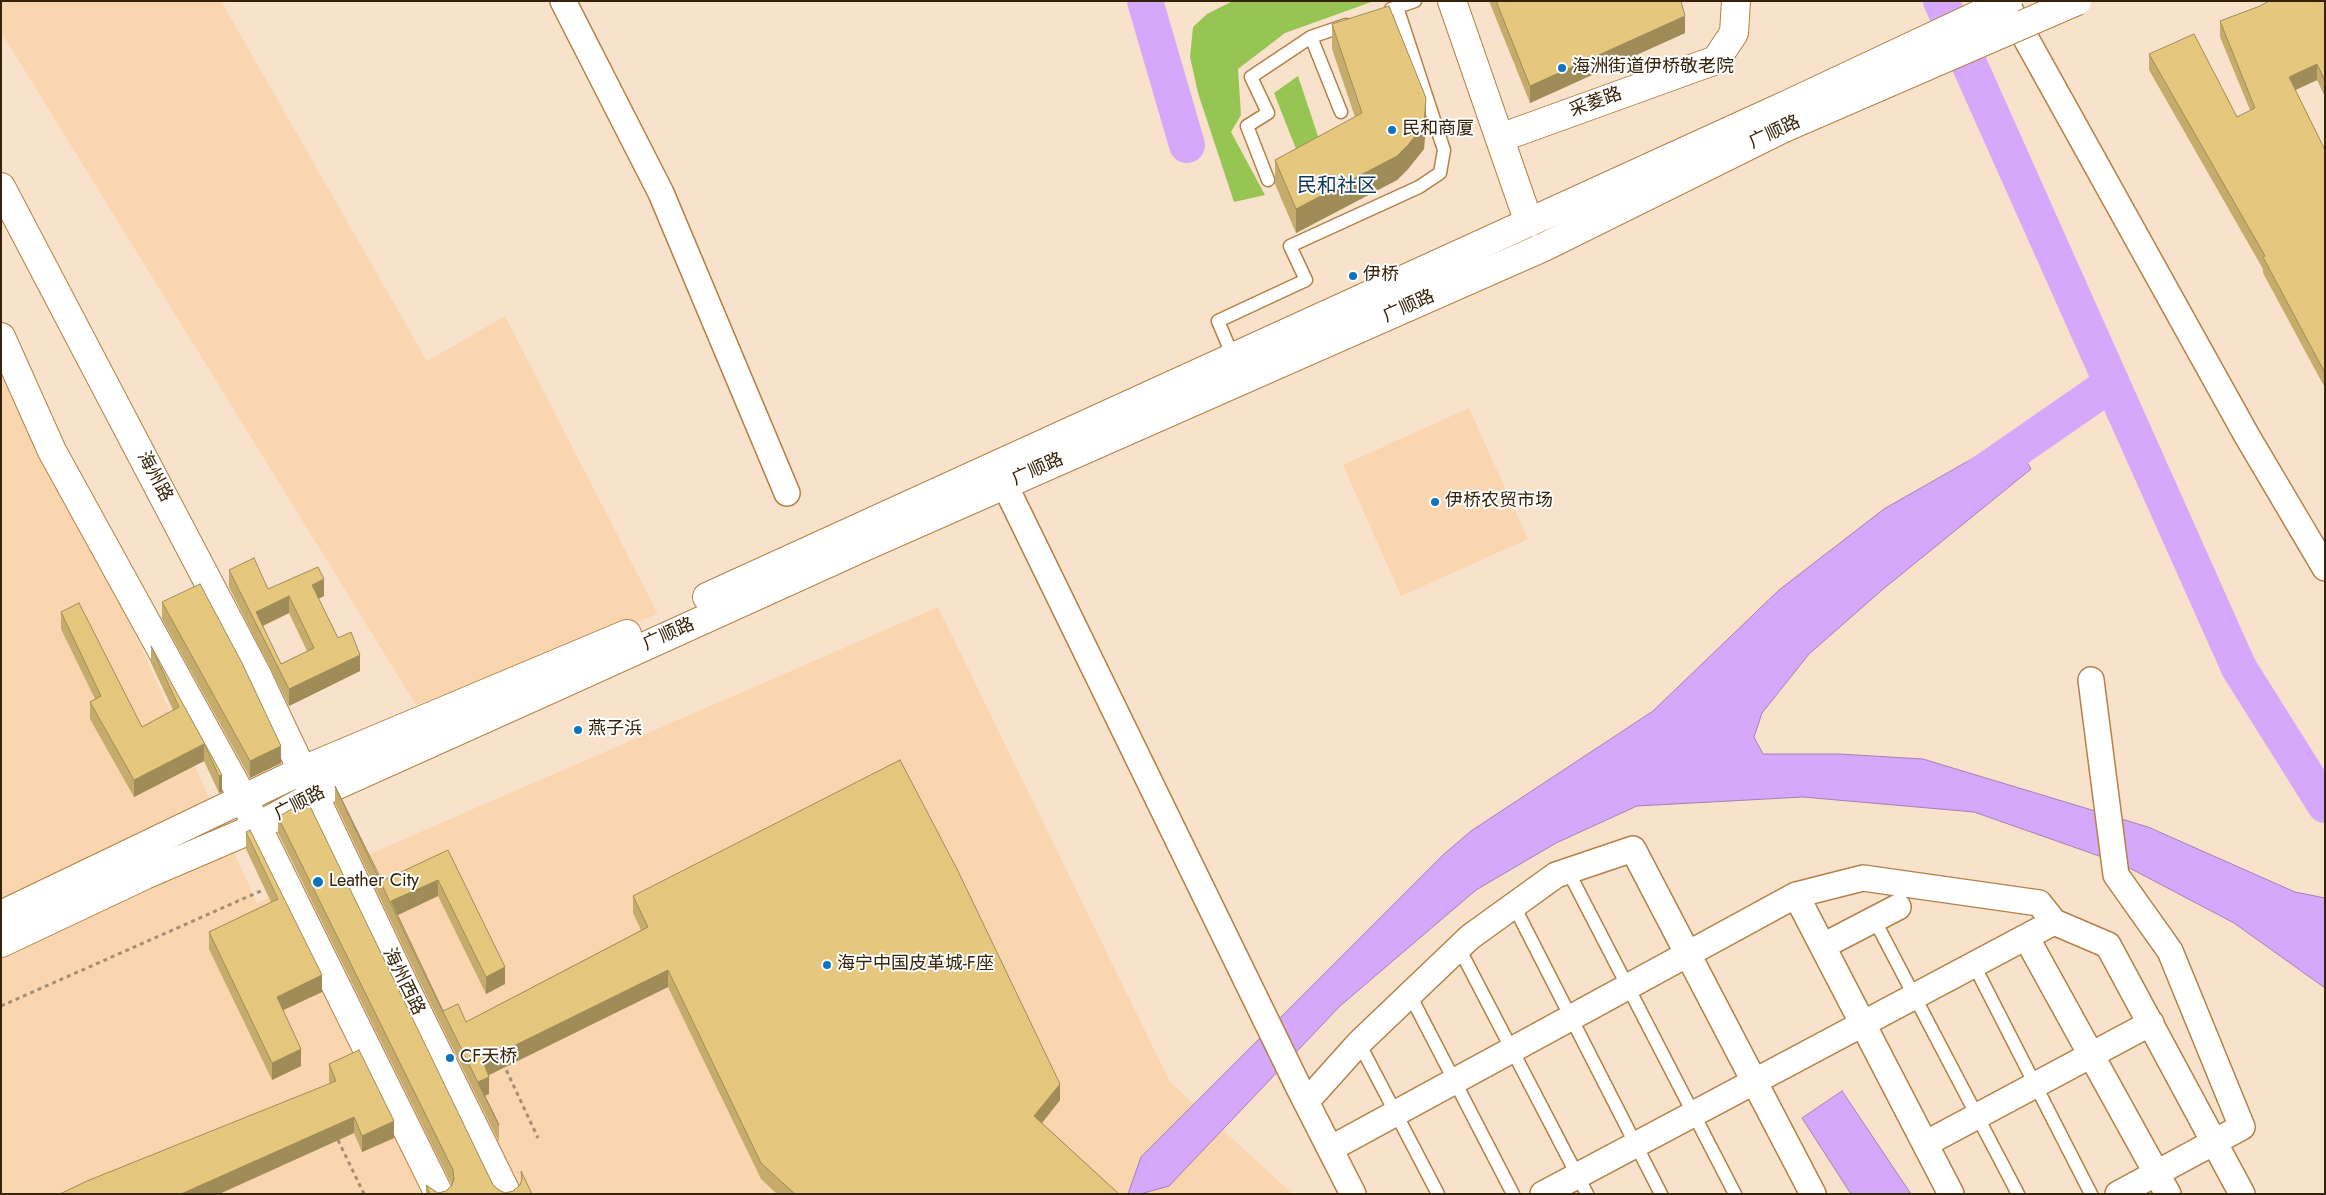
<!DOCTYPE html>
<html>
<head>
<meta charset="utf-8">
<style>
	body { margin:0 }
	#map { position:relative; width:2326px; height:1195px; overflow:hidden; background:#f8e2cb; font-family:Jost,sans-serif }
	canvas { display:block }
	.frame { position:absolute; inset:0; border:2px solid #362208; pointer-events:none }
</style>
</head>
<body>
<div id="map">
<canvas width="2326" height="1195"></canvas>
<div class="frame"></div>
</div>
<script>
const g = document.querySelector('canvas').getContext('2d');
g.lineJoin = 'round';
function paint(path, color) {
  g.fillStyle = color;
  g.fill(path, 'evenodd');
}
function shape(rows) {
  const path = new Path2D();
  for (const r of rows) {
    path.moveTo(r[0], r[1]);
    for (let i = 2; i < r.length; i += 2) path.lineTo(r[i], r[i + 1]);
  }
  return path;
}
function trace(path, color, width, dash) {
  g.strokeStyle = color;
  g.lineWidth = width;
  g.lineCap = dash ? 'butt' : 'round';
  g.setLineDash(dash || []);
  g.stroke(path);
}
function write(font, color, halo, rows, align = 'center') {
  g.font = font + ' Jost,"Noto Sans SC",sans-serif';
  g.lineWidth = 4;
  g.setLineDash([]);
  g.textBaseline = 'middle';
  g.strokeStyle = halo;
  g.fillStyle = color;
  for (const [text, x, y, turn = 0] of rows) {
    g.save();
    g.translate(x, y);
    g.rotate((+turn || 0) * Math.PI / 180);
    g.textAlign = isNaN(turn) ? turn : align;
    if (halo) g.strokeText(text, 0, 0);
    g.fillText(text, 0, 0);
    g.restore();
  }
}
paint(shape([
	[1,1,221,1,427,361,505,316,658,614,416,705,1,32],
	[1,345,52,451,257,903,938,607,1170,1082,1293,1194,1,1194],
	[1469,408,1528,539,1401,596,1343,465]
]), '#fad6b0');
paint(shape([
	[1233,1,1374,1,1285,33,1238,69,1241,115,1231,132,1265,195,1234,202,1198,93,1190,57,1193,27,1207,14],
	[1298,76,1322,148,1300,159,1274,93]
]), '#96c554');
const water = shape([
	[2012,436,2031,469,1882,590,1809,654,1762,713,1754,737,1763,754,1839,754,1923,759,2148,827,2295,892,2325,898,2325,988,2234,923,2122,864,1974,812,1803,797,1637,806,1556,843,1476,890,1340,1006,1169,1186,1140,1194,1128,1194,1141,1157,1443,855,1471,831,1653,711,1779,590,1884,509,2012,436],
	[1842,1091,1911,1194,1851,1194,1802,1118,1842,1091]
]);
paint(water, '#d5a8fc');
trace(water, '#a580b3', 1);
trace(shape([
	[1145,1,1187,145],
	[1941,1,2239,668,2325,805],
	[1978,476,2112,383]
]), '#d5a8fc', 36);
const lane = shape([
	[1391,9,1415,1],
	[1311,37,1341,112],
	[1268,180,1247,126,1268,113,1251,77,1311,37,1346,25],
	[1234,359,1218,321,1306,280,1290,246,1419,187,1440,173,1444,150,1397,7],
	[1568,871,1735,1194],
	[1514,906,1661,1194],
	[1874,919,2018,1194],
	[1459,948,1587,1194],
	[1974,965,2091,1194],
	[1410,995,1513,1194],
	[1359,1043,1438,1194]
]);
const street = shape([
	[563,1,661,193,787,493],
	[2009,8,2247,436,2325,568],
	[996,467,1299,1088,1353,1194],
	[2091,680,2116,875,2170,951,2242,1127,2118,1194],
	[1796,895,1951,1194],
	[2026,937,2168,1194],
	[1823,946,1898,907],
	[1306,1102,1359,1043,1470,937,1556,875,1633,849,1813,1194],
	[1925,1144,2151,1023],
	[1330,1149,1796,895,1863,878,2039,903,2054,922,2108,945,2242,1194],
	[1543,1194,2054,922]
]);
const secondary = shape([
	[1452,1,1529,223],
	[1500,138,1716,60,1734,33,1736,1],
	[707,597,1782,107],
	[1,915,303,770,627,634],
	[1,943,145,875,257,827,315,795,553,688,866,546,1544,247,1782,129]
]);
const highway = shape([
	[1,187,256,673,405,987,507,1194],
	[1,337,52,451,243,798,439,1194]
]);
trace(lane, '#b48146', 15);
trace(street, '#b48146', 28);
trace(secondary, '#b48146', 30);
trace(highway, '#b48146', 30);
trace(shape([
	[1,1006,263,890],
	[503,1063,538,1138],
	[338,1140,364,1194]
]), '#a38e75', 3, [4, 4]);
trace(lane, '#fff', 12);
trace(street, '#fff', 25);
trace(secondary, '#fff', 28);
trace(highway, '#fff', 28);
const secondaryBridge = shape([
	[1782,107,2008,1],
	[1782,129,2077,1]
]);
trace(secondaryBridge, '#b48146', 30, []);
trace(secondaryBridge, '#fff', 28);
paint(shape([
	[1489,1,1681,1,1685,33,1530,103],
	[2325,1,2325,97,2317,80,2295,90,2325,150,2325,388,2263,273,2263,269,2149,70,2149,54,2237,117,2250,110,2220,37,2220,21],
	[1332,24,1426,122,1424,149,1408,169,1397,180,1296,233,1275,184,1275,160,1355,117,1332,49],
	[229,570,268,589,324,596,318,599,338,638,360,671,289,706,229,587],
	[289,613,307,651,281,664,263,626],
	[162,602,281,763,250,778,162,619],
	[61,612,142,727,173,710,151,663,151,646,222,775,222,792,219,793,204,761,134,797,90,719,90,702,95,699,61,629],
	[335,786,382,881,448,850,505,984,486,994,438,896,397,915,443,1011,466,1022,641,930,633,913,633,896,1060,1100,1042,1123,1119,1194,777,1194,761,1179,668,987,489,1075,489,1094,485,1096,499,1125,499,1142,419,980,335,803],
	[278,817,493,1185,499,1190,505,1193,513,1191,520,1185,521,1182,521,1171,532,1194,426,1194,426,1185,438,1193,446,1191,452,1185,278,833],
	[246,832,322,992,283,1010,301,1066,272,1080,209,949,209,932,271,902,246,849],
	[329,1064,394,1138,362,1152,354,1133,219,1194,60,1194,330,1084,329,1081]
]), '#c5ac6c');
paint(shape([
	[1685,16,1685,33,1530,103,1530,86],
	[2317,64,2317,80,2289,93,2289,77],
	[1426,98,1426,122,1424,149,1408,169,1397,180,1296,233,1296,209],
	[324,579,324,596,312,602,312,585],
	[289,596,289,613,258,628,256,612],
	[360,655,360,671,289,706,289,689],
	[204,744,204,761,134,797,134,780],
	[281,746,281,763,250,778,250,761],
	[222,775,222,792,219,793,219,776],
	[438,880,438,896,396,916,391,901],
	[505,967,505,984,486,994,486,977],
	[668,970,668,987,483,1078,483,1061],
	[322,975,322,992,277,1013,277,997],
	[301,1049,301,1066,272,1080,272,1063],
	[489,1077,489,1094,484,1096,478,1082],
	[1060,1084,1060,1100,1034,1133,1034,1116],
	[354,1117,354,1133,219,1194,181,1194],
	[394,1121,394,1138,362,1152,362,1136]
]), '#a08c58');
const building = shape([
	[1496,1,1681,1,1685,16,1530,86,1496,1],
	[2269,1,2325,1,2325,81,2317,64,2289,77,2325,150,2325,373,2263,257,2265,256,2149,54,2194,34,2237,117,2255,108,2220,21,2260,6,2269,1],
	[1389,6,1426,98,1424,125,1408,145,1397,156,1296,209,1275,160,1362,113,1332,24,1389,6],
	[254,558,268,589,318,567,324,579,312,585,338,638,351,632,360,655,289,689,229,570,254,558],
	[289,596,314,648,281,664,256,612,289,596],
	[200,584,242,663,281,746,250,761,162,602,200,584],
	[79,603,142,727,179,707,151,646,222,775,219,776,204,744,134,780,90,702,101,696,61,612,79,603],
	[900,760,958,871,1060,1084,1034,1116,1119,1194,795,1194,761,1163,668,970,483,1061,489,1077,478,1082,499,1125,419,963,335,786,382,881,448,850,505,967,486,977,438,880,391,901,443,1011,458,1004,466,1022,648,927,633,896,900,760],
	[307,800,493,1185,499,1190,505,1193,513,1191,520,1185,522,1179,521,1171,532,1194,430,1194,426,1185,438,1193,446,1191,452,1185,454,1179,453,1170,278,817,307,800],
	[250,830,322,975,277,997,301,1049,272,1063,209,932,278,899,246,832,250,830],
	[359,1050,394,1121,362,1136,354,1117,181,1194,60,1194,87,1181,336,1081,329,1064,359,1050]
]);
paint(building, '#e5c87e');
trace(building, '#a08c58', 1);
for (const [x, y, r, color] of [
	[1562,68,5,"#0c73bf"],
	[1392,130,5,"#0c73bf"],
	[1353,276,5,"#0c73bf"],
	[1435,502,5,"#0c73bf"],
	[578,730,5,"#0c73bf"],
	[318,882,6,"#0c73bf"],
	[827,965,5,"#0c73bf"],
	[450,1058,5,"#0c73bf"]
]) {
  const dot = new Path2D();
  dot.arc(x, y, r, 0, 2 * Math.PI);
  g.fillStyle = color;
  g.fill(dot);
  trace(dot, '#fff', 2);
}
write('18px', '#362208', '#fff', [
	["海洲街道伊桥敬老院",1572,68],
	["民和商厦",1402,130],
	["伊桥",1363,276],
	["伊桥农贸市场",1445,502],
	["燕子浜",588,730],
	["Leather City",329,882],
	["海宁中国皮革城-F座",837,965],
	["CF天桥",460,1058]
], 'left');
write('18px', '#362208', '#fff', [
	["采菱路",1596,103,-20],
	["广顺路",1775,133,-25],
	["广顺路",1409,307,-24],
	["广顺路",1038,470,-24],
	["海州路",154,477,62],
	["广顺路",669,635,-24],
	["广顺路",300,804,-27],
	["海州西路",403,982,64]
]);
write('20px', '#0d395e', '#fff', [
	["民和社区",1337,187]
]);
</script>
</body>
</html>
